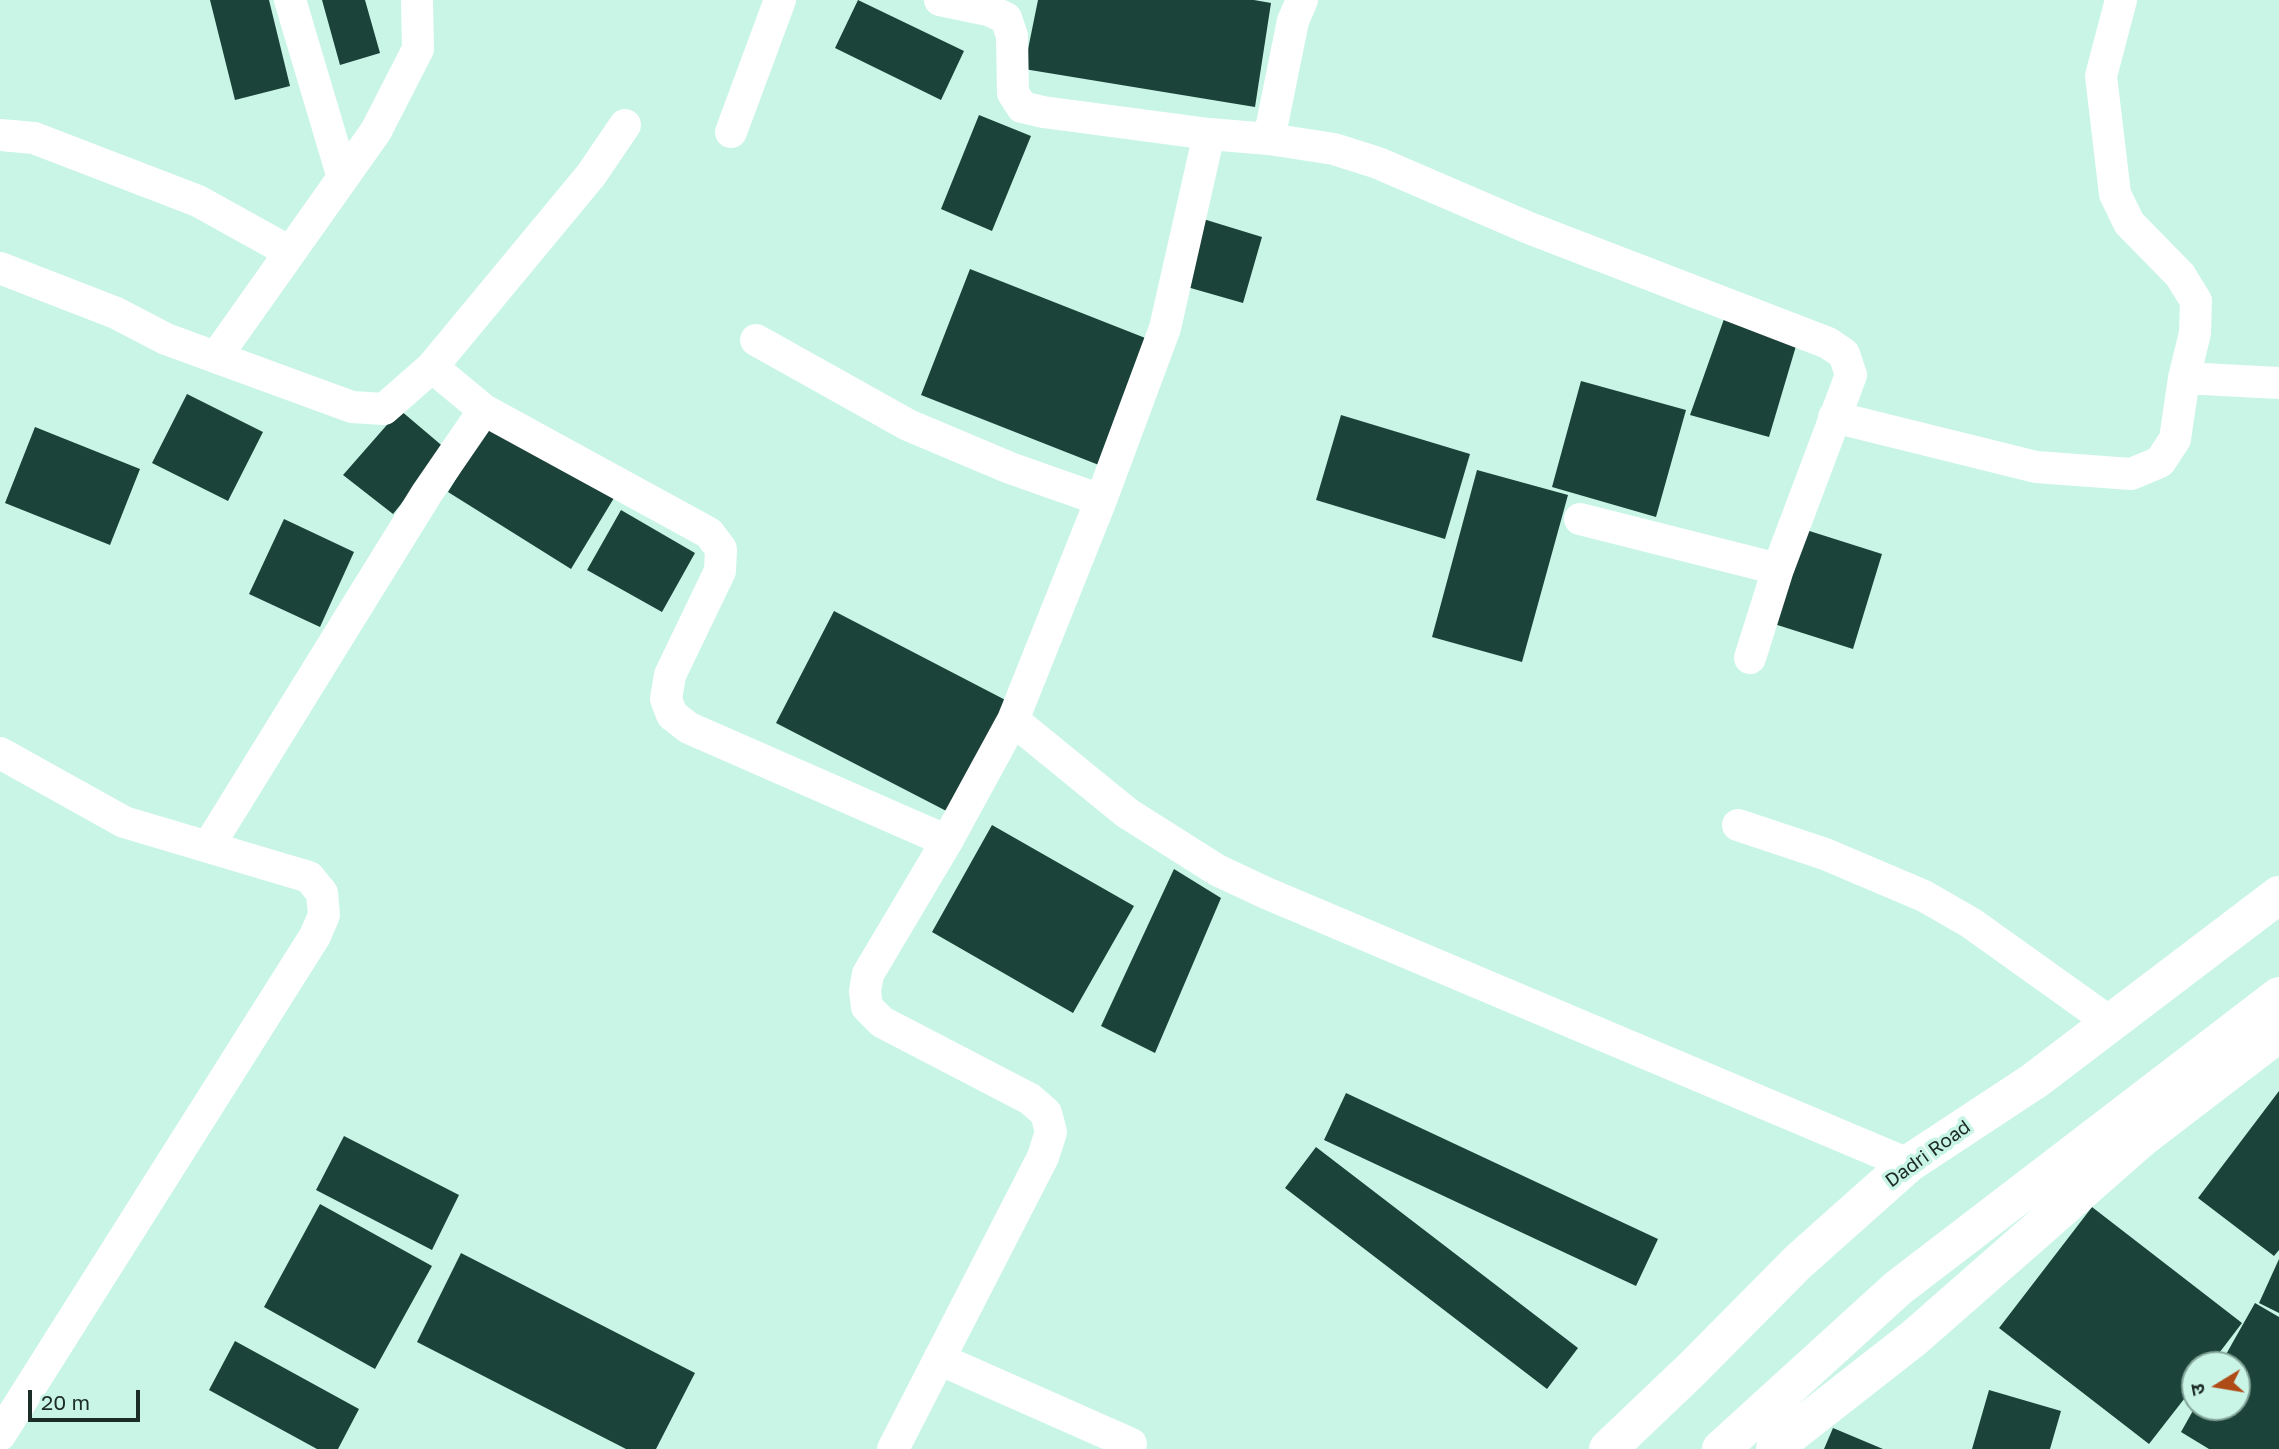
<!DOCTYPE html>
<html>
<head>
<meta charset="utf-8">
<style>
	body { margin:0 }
	#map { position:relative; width:2279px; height:1449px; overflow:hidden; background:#c9f5e6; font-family:"Golos Text","Noto Sans Devanagari",sans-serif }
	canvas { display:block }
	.north { position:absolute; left:2181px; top:1351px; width:70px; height:70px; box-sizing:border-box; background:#c9f5e6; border:2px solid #84a59a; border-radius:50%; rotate:259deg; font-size:19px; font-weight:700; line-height:28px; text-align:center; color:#1c2c27 }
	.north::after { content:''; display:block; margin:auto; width:24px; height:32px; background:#af4b17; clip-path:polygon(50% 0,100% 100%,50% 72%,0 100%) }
	.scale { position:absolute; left:28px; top:1390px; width:112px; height:32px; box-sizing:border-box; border:4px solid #1c2c27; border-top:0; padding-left:9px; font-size:21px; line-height:24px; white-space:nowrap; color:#1c2c27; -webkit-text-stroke:5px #c9f5e6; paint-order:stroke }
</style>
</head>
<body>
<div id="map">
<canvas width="2279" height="1449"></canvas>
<div class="north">उ</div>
<div class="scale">20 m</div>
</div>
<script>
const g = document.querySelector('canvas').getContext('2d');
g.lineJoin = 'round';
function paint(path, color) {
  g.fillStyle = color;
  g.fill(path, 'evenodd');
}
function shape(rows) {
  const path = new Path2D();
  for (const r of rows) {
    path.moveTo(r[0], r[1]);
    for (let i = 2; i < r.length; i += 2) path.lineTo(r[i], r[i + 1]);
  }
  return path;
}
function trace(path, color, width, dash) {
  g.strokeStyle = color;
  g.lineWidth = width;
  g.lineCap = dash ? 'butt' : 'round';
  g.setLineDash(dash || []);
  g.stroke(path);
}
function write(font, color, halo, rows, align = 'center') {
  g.font = font + ' "Golos Text",sans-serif';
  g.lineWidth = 7;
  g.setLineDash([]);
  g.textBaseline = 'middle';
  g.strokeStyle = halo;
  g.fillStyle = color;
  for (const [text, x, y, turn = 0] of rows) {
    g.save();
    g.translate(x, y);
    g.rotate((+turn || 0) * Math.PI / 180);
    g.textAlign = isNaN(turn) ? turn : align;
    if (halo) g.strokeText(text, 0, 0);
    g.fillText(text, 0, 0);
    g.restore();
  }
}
paint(shape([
	[210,0,269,0,290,86,235,100],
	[322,0,365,0,380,53,340,65],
	[858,0,964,51,941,100,835,48],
	[1038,0,1254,0,1271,3,1255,107,1024,69],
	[979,115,1031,136,992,231,941,209],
	[1200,218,1262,237,1243,303,1180,285],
	[970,269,1158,343,1109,469,921,395],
	[1724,319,1796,346,1769,437,1690,415],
	[1581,381,1686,410,1656,517,1552,487],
	[187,394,263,432,228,501,152,463],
	[400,410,446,449,393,514,343,475],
	[1341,415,1470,454,1445,539,1316,500],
	[491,422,614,498,571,569,448,492],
	[35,427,140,469,110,545,5,503],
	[1477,470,1568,495,1522,662,1432,637],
	[621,510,695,553,662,612,587,570],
	[284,519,354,552,320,627,249,594],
	[1800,528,1882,554,1853,649,1771,623],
	[834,611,1015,705,958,817,776,723],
	[992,825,1134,906,1073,1013,932,932],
	[1174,869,1221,898,1155,1053,1101,1026],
	[2279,1091,2279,1250,2274,1256,2198,1198],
	[1346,1093,1658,1239,1636,1286,1324,1140],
	[344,1136,459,1195,432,1250,316,1190],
	[1316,1147,1578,1348,1547,1389,1285,1188],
	[320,1204,432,1266,375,1369,264,1307],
	[2092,1207,2242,1323,2210,1365,2195,1365,2195,1385,2149,1444,1999,1328],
	[461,1253,695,1373,656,1449,626,1449,417,1342],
	[2279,1259,2279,1313,2259,1303],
	[2255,1303,2279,1317,2279,1449,2209,1449,2181,1432,2195,1407,2237,1407,2237,1365,2220,1365],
	[235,1341,359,1409,338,1449,317,1449,209,1390],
	[1989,1390,2061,1411,2050,1449,1972,1449],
	[1833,1428,1883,1449,1824,1449]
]), '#1c4339');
trace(shape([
	[290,0,343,178],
	[940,0,988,10,1006,18,1012,36,1013,93,1022,107,1043,112,1209,134,1269,139],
	[1302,0,1293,21,1269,139,1334,149,1378,163,1529,228,1828,343,1844,354,1851,375,1778,569,1750,658],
	[731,132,780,0],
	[0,135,34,138,198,201,290,252],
	[0,268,116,313,166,339,352,407,384,409,432,367,484,410,709,533,721,549,720,571,670,675,666,699,672,715,689,728,947,841],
	[756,340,908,425,1010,468,1101,500],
	[216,357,376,131,418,49,417,0],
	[432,367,591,175,625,125],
	[2184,378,2279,383],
	[1834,417,2036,467,2131,474,2160,462,2175,439,2184,378,2195,333,2196,301,2180,275,2129,223,2115,194,2101,76,2121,0],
	[1580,519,1778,569],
	[1013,720,1127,813,1217,870,1266,893,1908,1164],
	[0,753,124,822,309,877,322,893,324,915,315,936,0,1435],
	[1738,825,1825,854,1924,896,1971,923,2111,1023],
	[208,847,427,493,484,410],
	[939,1359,1131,1444],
	[893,1449,1043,1157,1051,1132,1046,1113,1030,1099,882,1022,867,1007,865,991,868,974,947,841,1013,720,1101,500,1165,328,1209,134]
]), '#fff', 32);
trace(shape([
	[1608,1449,1692,1369,1798,1262,1908,1164,2034,1081,2279,895],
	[1721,1449,1898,1288,2279,996],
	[1775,1449,1790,1435,1914,1338,2142,1138,2279,1033]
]), '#fff', 38);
write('19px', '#1c2c27', '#c9f5e6', [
	["Dadri Road",1928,1154,-36]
]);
</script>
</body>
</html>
